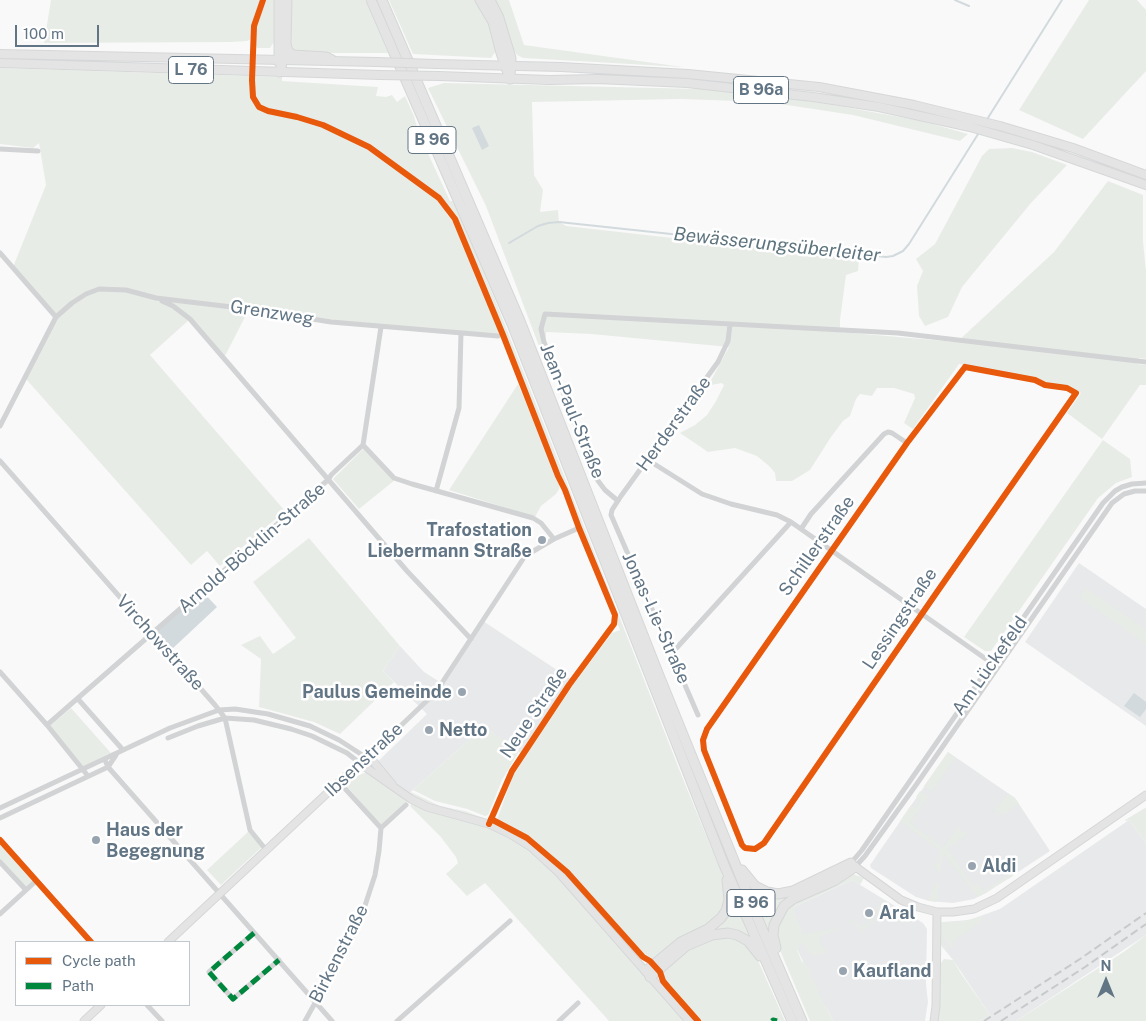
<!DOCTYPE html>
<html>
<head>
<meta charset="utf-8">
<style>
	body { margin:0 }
	#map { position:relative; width:1146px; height:1021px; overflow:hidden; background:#f9f9f9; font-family:"Public Sans",sans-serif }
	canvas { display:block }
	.legend { position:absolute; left:15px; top:941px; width:175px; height:65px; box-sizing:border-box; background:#fff; border:1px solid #c0c8ce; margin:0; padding:6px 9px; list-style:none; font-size:15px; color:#627585 }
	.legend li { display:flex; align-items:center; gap:10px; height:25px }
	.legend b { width:25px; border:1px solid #c0c8ce }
	.north { position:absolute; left:1081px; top:956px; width:50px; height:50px; -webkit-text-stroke:4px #fff; paint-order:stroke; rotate:0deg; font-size:14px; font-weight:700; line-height:20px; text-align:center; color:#627585 }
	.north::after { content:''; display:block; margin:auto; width:18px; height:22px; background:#627585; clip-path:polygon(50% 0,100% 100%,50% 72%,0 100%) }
	.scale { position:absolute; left:15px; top:25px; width:84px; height:22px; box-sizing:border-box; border:2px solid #627585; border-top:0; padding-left:6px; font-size:15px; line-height:18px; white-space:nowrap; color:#627585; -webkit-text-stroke:4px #fff; paint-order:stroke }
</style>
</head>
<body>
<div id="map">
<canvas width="1146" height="1021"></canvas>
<ul class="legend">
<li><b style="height:6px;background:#e8590c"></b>Cycle path</li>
<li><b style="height:6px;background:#00873e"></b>Path</li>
</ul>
<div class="north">N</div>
<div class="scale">100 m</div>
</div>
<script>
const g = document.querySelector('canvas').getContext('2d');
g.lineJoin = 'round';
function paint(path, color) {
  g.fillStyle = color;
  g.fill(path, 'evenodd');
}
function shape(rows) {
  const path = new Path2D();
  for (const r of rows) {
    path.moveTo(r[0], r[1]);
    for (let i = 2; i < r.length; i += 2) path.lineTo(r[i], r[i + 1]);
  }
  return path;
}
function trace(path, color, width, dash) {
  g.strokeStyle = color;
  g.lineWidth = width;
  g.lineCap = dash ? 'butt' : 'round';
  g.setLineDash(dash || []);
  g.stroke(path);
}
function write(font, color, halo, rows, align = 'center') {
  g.font = font + ' "Public Sans",sans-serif';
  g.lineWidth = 5;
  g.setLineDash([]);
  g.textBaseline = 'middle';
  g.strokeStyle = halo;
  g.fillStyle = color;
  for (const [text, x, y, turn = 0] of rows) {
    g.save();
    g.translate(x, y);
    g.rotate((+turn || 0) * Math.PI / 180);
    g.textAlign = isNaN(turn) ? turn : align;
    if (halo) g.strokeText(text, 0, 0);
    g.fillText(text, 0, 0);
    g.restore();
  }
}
paint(shape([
	[1079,563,1146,609,1146,726,1025,642],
	[483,621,575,682,525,756,482,725,471,738,404,798,367,772,427,714,383,671,400,646,424,672,443,684],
	[948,752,1015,798,1050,851,986,893,974,899,953,903,929,901,916,897,871,868,870,865],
	[1129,820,1146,843,1146,935,1016,1021,980,1021,990,1015,953,960,940,944,942,922,969,920,1000,909],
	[852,880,923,923,927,929,926,984,928,1002,925,1021,833,1021,827,1008,825,1008,797,949,799,945,801,931,794,915,794,908,796,906]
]), '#e7e9ea');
paint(shape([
	[51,0,365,0,388,53,298,53,291,48,289,42,274,42,270,48,257,48,253,42,253,38,247,41,231,42,44,43],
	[389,0,509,0,524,45,683,67,523,58,517,55,513,49,496,51,491,58,413,54],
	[1089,0,1137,0,1146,10,1146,71,1083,139,1019,110],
	[0,68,282,77,282,81,378,87,376,96,386,97,392,95,397,102,405,96,414,116,419,134,450,201,453,201,496,302,681,774,722,874,726,886,725,906,716,919,653,962,643,956,569,871,550,854,524,834,497,820,514,772,575,682,612,633,620,630,552,452,458,223,449,207,446,213,455,225,477,277,465,285,479,276,501,338,498,336,381,327,249,309,224,358,190,319,150,355,285,511,220,566,207,551,191,565,26,379,56,317,13,267,46,185,39,143,33,148,0,144],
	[444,83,701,89,767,95,834,105,922,121,968,134,960,141,853,115,767,102,680,99,532,102,534,175,543,190,540,212,558,210,559,222,566,226,859,259,858,271,846,275,840,320,840,332,957,342,1054,252,1108,181,1143,195,1143,241,1146,272,1146,359,1139,358,1137,364,1146,365,1146,385,1140,385,1102,439,1067,413,1081,393,1069,387,1065,389,1035,383,1033,379,959,364,913,429,904,423,915,398,914,394,894,388,877,388,872,396,860,394,856,399,850,416,843,421,831,437,810,470,792,481,776,481,775,473,769,466,757,456,735,448,708,452,680,433,695,425,707,415,716,401,724,385,722,383,711,385,709,384,729,347,591,334,546,332,545,362,486,206,428,88],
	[1012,148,1032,152,1067,165,1031,203,962,287,948,317,925,326,919,316,917,286,923,271,916,259,935,244,982,156,989,149],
	[518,384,560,484,559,489,556,494,541,506,535,517,449,490],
	[1103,440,1130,459,1132,477,1116,483,1098,498,991,651,985,651,964,637],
	[365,447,395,480,359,509,333,479],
	[309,538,400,646,383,671,394,682,340,734,314,722,259,707,261,659,241,645,260,636,273,654,296,638,253,582],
	[1086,588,1146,630,1146,644,1079,597],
	[71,708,111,753,83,767,50,726],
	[482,725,519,751,502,780,488,815,485,816,467,809,435,801,413,790,471,738],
	[948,752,955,758,932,791,924,786],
	[367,772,408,801,383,824,380,825,346,785,356,776],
	[920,791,928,797,910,823,943,848,959,826,961,827,959,830,962,833,965,830,967,834,947,848,973,886,977,883,983,891,1010,874,1007,870,1009,869,1013,876,978,897,945,855,942,856,937,902,929,901,931,892,940,877,935,866,930,863,939,864,940,850,900,821,911,805,916,808,921,801,916,797],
	[411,792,440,806,465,811,486,819,429,805,409,794],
	[1008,793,1015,798,1019,804,1002,815,998,810,992,813],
	[412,803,432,812,487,827,505,835,534,853,547,864,686,1021,609,1021,485,883,467,896,446,874,458,863,456,857,440,836,410,806],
	[1145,808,1146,809,1146,843,1129,820,1126,821,1125,820],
	[250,830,263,846,221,885,207,870],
	[0,842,35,881,26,890,0,860],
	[838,874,779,907,773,917,770,934,749,884,770,896],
	[853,874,864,878,860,885,852,880,796,906,794,908,794,915,803,934,828,930,844,925,818,937,823,949,824,948,826,952,816,956,808,952,804,943,799,945,800,948,797,950,802,962,806,963,825,1008,827,1008,833,1021,810,1021,776,941,775,930,787,906],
	[732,895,752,941,732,931,709,931],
	[884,900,889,903,887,906,884,904,867,928,863,931,850,922,848,923,847,922,851,920,861,927,865,926],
	[981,917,983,920,952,942,954,946,949,946,945,938,942,941,946,947,949,948,944,949,940,944,940,925,942,922,958,922],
	[1146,935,1146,1021,1016,1021,1125,951],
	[713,937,732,937,747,943,747,947,750,947,756,956,785,1021,700,1021,665,982,661,971,684,950],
	[944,959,953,960,960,972,990,1015,980,1021,937,1021,940,964]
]), '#e8ece7');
paint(shape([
	[479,125,489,146,482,150,472,128],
	[202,591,217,607,171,650,155,633],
	[1134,693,1146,702,1146,709,1140,717,1124,706]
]), '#d2dadd');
trace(shape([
	[955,0,969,6],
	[986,121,1062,0],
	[509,243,538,226,548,223,559,222,886,257,893,256,903,251,909,244,980,131]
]), '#d2dadd', 2);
const secondary = shape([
	[361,764,411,799,427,807,489,824,510,834,531,847,559,873,689,1021],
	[853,865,901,900,918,907,937,912,953,912,974,909,997,898,1146,795],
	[168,942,352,770,367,758,373,761,392,784],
	[84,1021,101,1005],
	[934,1021,936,1006,937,912]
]);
const primary = shape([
	[0,54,377,62],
	[0,63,380,75],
	[436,64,561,67,688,74,819,87,914,105,1000,126,1073,148,1146,175],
	[439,76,549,80,597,79,687,83,813,97,879,107,970,127,1033,145,1146,185]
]);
const highway = shape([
	[371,0,512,324,724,865,792,1021],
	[382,0,520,321,658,673,754,910,802,1021],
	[480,0,493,22,501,53,510,79],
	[490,0,499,18,511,58,510,76],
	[286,44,288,51,293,55,326,57,332,60],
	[279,62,279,0],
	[280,72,286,44,287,0],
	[742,870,755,886,767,892,778,894,793,891,851,863],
	[776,948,773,935,774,925,784,906,793,899,834,881,855,867],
	[646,971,681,942,708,929,721,918,726,911,729,900,727,880],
	[650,977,686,946,712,935,728,933,737,935,748,941,760,956]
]);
trace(secondary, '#d6d7d8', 9);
trace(primary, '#d6d7d8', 10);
trace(highway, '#d5d7d7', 11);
trace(shape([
	[0,149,38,151],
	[0,253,56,317],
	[162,301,173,306,190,319,407,571,471,639],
	[965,367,1035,380,1045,385,1067,388,1076,393,937,592,764,843,755,849,745,848,742,845,704,750,703,740,707,729,907,443,965,367],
	[0,426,56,317,72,303,86,294,99,289,126,290,156,298,249,309,331,322,498,336],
	[363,445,394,478,412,484,533,518,541,523,554,539],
	[648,460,702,494,731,504,777,515,791,522,993,664],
	[0,461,215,705,225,718,250,830,267,851],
	[436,491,459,408,461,333],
	[618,501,605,490,596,478,544,342,541,329,545,314,898,333,1146,362],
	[801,529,811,514,884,434,888,432,892,433,907,443],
	[672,653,791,522],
	[0,672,47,725,88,776],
	[78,699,123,750],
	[698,715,611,515,612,510,621,496,718,362,728,341,730,324],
	[47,725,329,479,331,475,363,445,381,327],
	[168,738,198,726,225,718,254,720,291,729,312,736,347,753,361,764],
	[105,760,108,767,332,1021],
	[0,808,170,728,219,710,235,709,268,714,310,726,339,740,367,758,436,692,525,556,554,539,579,528,605,589],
	[0,818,108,767,116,755],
	[489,824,512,771,569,685,614,624],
	[381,828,406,805],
	[0,840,91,942],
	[0,862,26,890],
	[851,863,862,850,1103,503,1115,491,1122,487,1132,484,1146,483],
	[855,867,865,856,916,785,1112,503,1124,494,1135,491,1146,491],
	[0,914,36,881],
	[254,933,209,972,233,999,279,960],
	[147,1005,162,1021],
	[305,1021,359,924,375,875,379,851,381,828,339,782],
	[397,1021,510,921],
	[559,1021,578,1003]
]), '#d2d3d4', 5);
trace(secondary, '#e4e4e5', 7);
trace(primary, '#e4e4e5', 8);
trace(highway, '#e4e4e5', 9);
trace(shape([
	[984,1021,1080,959,1146,913],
	[1001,1021,1085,967,1146,924]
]), '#c7c9ca', 2, [8, 4]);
const primaryBridge = shape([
	[377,62,436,64],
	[380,75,439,76]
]);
trace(primaryBridge, '#d6d7d8', 10, []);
trace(primaryBridge, '#e4e4e5', 8);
trace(shape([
	[254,933,209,972,233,999,279,960],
	[772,1021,773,1020,777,1021]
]), '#00873e', 5, [10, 5]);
trace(shape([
	[263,0,254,26,252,80,253,97,259,107,268,111,297,117,323,125,369,147,439,198,455,219,503,335,558,476,565,490,579,528,615,615,614,624,569,685,512,771,489,824],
	[965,367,1035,380,1045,385,1067,388,1076,393,937,592,764,843,755,849,745,848,742,845,704,750,703,740,707,729,907,443,965,367],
	[491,819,527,838,567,872,643,957,650,961,660,972,663,981,668,987,698,1021],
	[0,840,91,942]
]), '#e8590c', 6);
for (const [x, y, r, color] of [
	[542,540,5,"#97a3ae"],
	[462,692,5,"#97a3ae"],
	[429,730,5,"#97a3ae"],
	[96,840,5,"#97a3ae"],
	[972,866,5,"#97a3ae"],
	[869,913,5,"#97a3ae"],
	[843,971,5,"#97a3ae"]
]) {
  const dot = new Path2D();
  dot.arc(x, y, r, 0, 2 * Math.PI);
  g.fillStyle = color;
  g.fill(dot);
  trace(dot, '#fff', 2);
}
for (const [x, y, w] of [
	[191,70,45],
	[761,90,55],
	[432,140,48],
	[751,903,48]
]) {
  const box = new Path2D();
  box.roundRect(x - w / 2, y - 13.5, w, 27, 4);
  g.fillStyle = '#fff';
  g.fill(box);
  trace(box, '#627585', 1);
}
write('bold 16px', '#627585', null, [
	["L 76",191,70],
	["B 96a",761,90],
	["B 96",432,140],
	["B 96",751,903]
]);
write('18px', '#627585', '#fff', [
	["Grenzweg",272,313,9],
	["Jean-Paul-Straße",572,411,68],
	["Herderstraße",674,424,-54],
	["Schillerstraße",817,546,-55],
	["Arnold-Böcklin-Straße",252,548,-41],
	["Jonas-Lie-Straße",656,618,66],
	["Lessingstraße",900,619,-56],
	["Virchowstraße",160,643,48],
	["Am Lückefeld",990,666,-55],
	["Neue Straße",534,713,-56],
	["Ibsenstraße",364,760,-43],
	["Birkenstraße",339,954,-63]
]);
write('bold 18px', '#627585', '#fff', [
	["Trafostation",532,530,"right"],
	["Liebermann Straße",532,551,"right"],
	["Paulus Gemeinde",452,692,"right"],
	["Netto",439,730],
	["Haus der",106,830],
	["Begegnung",106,851],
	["Aldi",982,866],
	["Aral",879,913],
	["Kaufland",853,971]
], 'left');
write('italic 19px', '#5e747e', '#fff', [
	["Bewässerungsüberleiter",777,245,6]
]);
</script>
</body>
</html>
